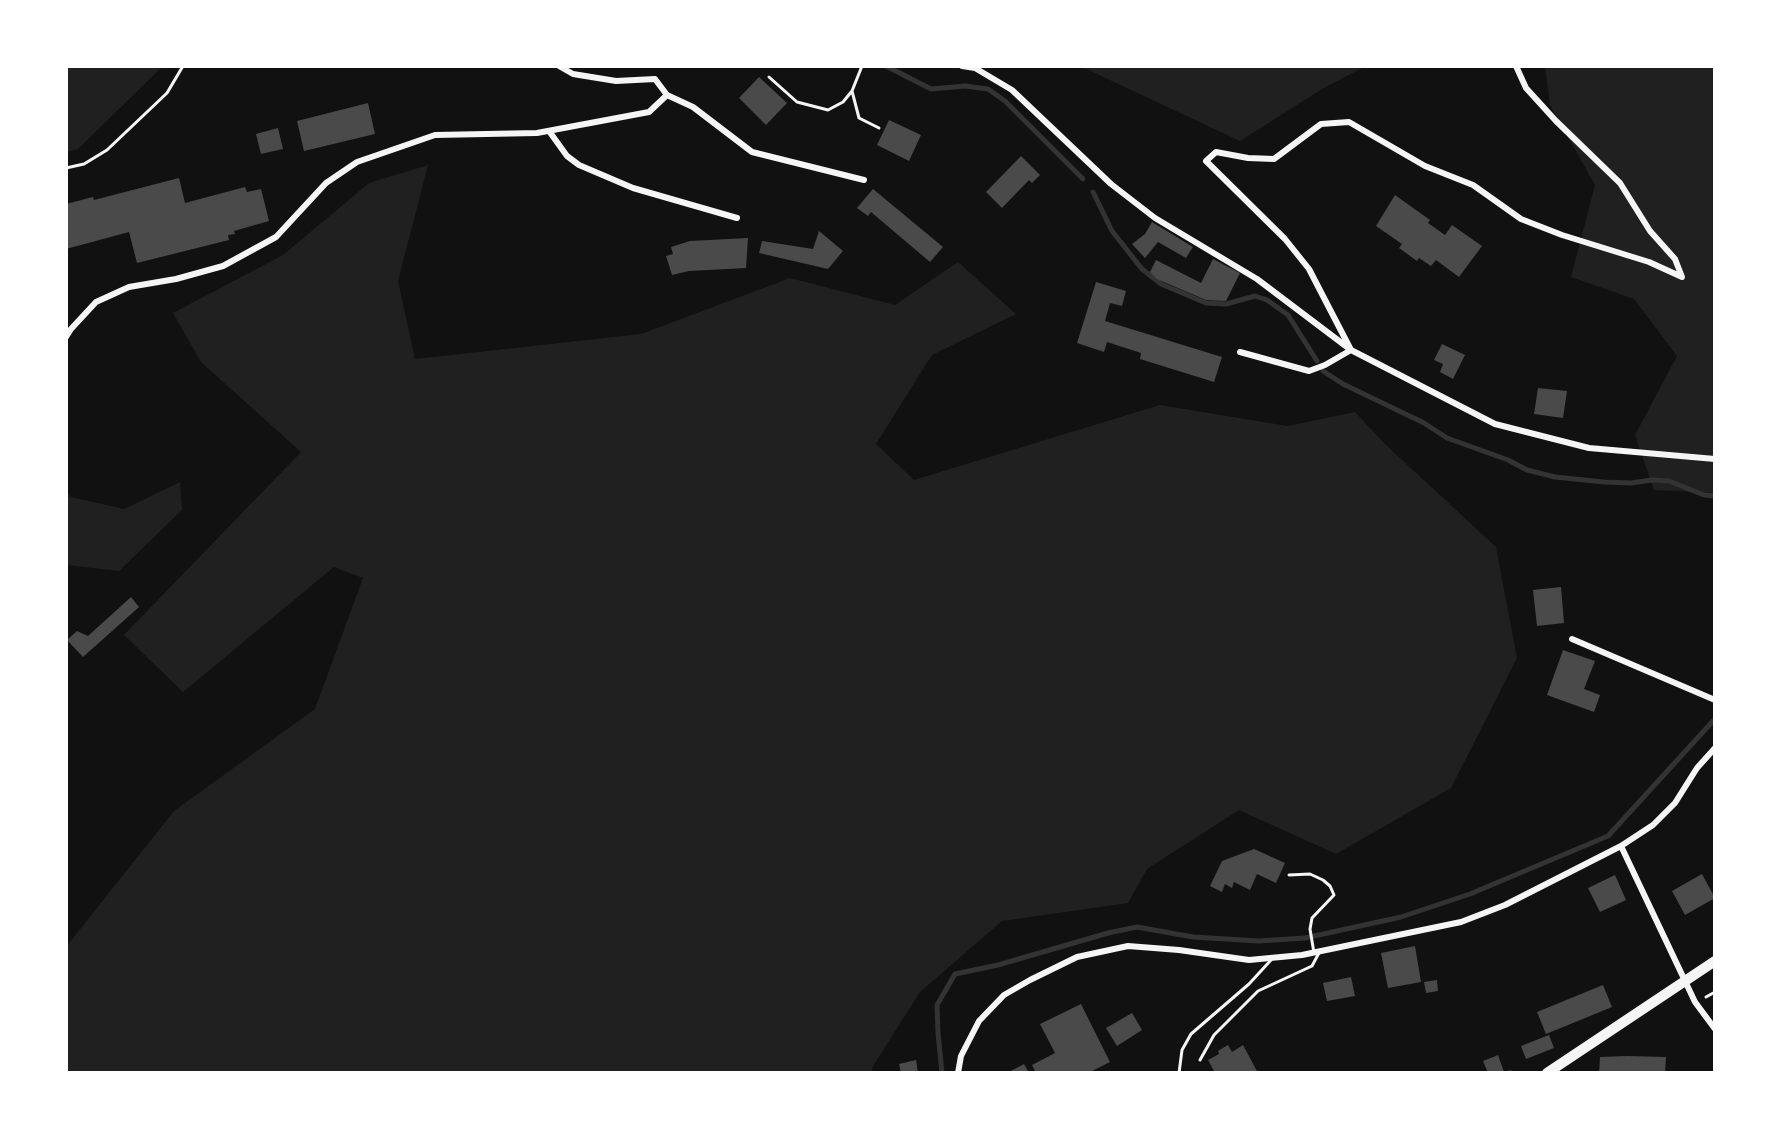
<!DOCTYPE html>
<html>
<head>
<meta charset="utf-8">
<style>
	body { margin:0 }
	#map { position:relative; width:1781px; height:1139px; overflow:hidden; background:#111; font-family:Lato,sans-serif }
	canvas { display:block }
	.frame { position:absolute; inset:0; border:68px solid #fff; pointer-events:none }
</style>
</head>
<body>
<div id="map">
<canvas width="1781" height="1139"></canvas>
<div class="frame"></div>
</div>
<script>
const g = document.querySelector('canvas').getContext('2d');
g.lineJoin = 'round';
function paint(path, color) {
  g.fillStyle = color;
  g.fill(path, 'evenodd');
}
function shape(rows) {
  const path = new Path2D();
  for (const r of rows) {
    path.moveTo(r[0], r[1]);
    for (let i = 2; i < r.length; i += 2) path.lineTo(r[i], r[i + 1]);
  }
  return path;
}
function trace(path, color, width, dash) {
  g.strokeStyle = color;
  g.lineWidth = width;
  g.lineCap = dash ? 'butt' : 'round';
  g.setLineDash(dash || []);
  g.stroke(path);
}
paint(shape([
	[66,66,163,66,78,149,66,152],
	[1080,66,1366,66,1322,89,1240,141],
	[1545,66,1715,66,1715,493,1654,490,1635,435,1677,356,1634,299,1571,277,1595,185,1550,105],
	[428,165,398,281,415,359,641,334,790,278,895,305,958,262,1016,314,932,355,876,444,914,480,1160,405,1288,426,1355,412,1386,445,1496,547,1517,658,1451,788,1336,854,1239,810,1147,869,1128,903,1002,921,920,992,872,1068,873,1073,66,1073,66,947,174,811,315,709,363,578,334,567,183,692,124,635,301,452,201,362,173,313,283,255,369,183],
	[180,482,182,510,119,571,66,565,66,491,71,497,124,509]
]), '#202020');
trace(shape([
	[886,66,931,89,965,86,988,89,1005,101,1083,179],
	[1093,192,1112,231,1142,269,1161,284,1206,303,1226,304,1255,296,1267,300,1288,315,1317,361],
	[1323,371,1343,384,1424,423,1447,438,1508,460,1527,470,1555,477,1604,482,1631,483,1652,480,1669,481,1704,495,1715,496],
	[942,1073,938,1033,937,1005,955,974,998,965,1108,933,1137,927,1193,937,1259,941,1305,938,1401,917,1470,894,1608,836,1713,721,1715,722]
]), '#333', 5);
paint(shape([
	[759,77,787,103,766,125,739,98],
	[368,103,375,134,304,151,297,121],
	[889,120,921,135,909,161,877,145],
	[278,128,283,149,261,154,256,134],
	[1021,156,1040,175,1032,183,1029,180,1002,208,986,192],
	[179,178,185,203,245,187,247,192,261,189,269,221,234,231,235,234,228,235,229,240,137,263,129,232,66,249,66,204,93,197,94,200],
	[873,189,943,247,930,262,871,212,868,216,857,208],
	[1395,195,1430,220,1428,223,1445,235,1452,225,1482,246,1459,277,1436,260,1431,266,1419,258,1417,261,1399,248,1402,244,1376,226],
	[1152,222,1193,247,1186,258,1158,242,1145,258,1132,244,1145,234],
	[819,231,843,251,828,269,759,253,762,241,813,249],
	[748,238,746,268,689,271,672,275,666,256,673,254,671,247,690,241],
	[1213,259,1240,273,1226,301,1206,300,1157,279,1150,272,1156,260,1201,283],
	[1096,282,1126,291,1122,306,1110,303,1105,321,1222,357,1214,382,1140,359,1141,353,1107,342,1104,352,1077,343],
	[1442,344,1465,355,1453,379,1440,372,1443,364,1434,360],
	[1538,388,1567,391,1563,418,1534,414],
	[1561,587,1564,623,1537,626,1533,590],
	[131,597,139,607,83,657,67,640,77,631,88,636],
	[1563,650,1595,661,1584,689,1600,695,1594,712,1547,695],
	[1254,849,1285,863,1276,883,1257,874,1250,890,1234,882,1232,888,1225,884,1222,892,1210,886,1222,861],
	[1702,874,1715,898,1685,915,1672,891],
	[1615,875,1626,900,1600,912,1588,888],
	[1415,946,1421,982,1388,988,1381,953],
	[1351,977,1355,996,1327,1001,1323,983],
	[1437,980,1438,991,1426,993,1424,982],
	[1603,985,1612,1007,1546,1034,1537,1012],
	[1081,1004,1110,1062,1088,1073,1036,1073,1032,1065,1055,1053,1040,1024],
	[1132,1013,1142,1030,1117,1046,1106,1028],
	[1549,1035,1554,1048,1526,1059,1521,1046],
	[1228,1045,1232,1052,1243,1045,1258,1073,1215,1073,1208,1060,1219,1054,1218,1051],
	[1498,1055,1504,1072,1511,1070,1513,1073,1488,1073,1483,1061],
	[1627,1056,1666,1057,1665,1073,1599,1073,1600,1057],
	[916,1060,918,1073,901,1073,899,1064],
	[1024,1064,1029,1073,1007,1073]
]), '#4a4a4a');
trace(shape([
	[1706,997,1715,992]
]), '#f5f5f5', 3);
trace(shape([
	[769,77,797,102,828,110,843,102,852,91,862,66],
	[852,91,859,118,879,128],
	[66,168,84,164,107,150,167,93,183,66],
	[1289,875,1310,874,1323,880,1330,886,1334,895,1312,918,1310,929,1314,953],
	[1200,1060,1214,1035,1258,991,1312,966,1320,951],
	[1179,1073,1182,1050,1191,1034,1249,984,1271,960]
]), '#f5f5f5', 3);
trace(shape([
	[962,66,975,68,1012,90,1111,184,1155,218,1257,279,1351,350,1495,424,1589,448,1715,459],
	[667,95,693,107,752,152,864,180],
	[549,131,567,156,579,165,633,188,737,218],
	[66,337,71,329,96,302,129,287,176,279,223,266,276,237,326,183,357,162,435,135,537,133,649,112,667,95,655,79,616,81,573,74,559,66],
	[1240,352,1309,371,1325,365,1351,350,1309,269,1285,239,1206,161,1216,152,1248,158,1274,159,1321,124,1349,122,1425,166,1473,185,1521,219,1562,235,1649,262,1682,277,1675,259,1650,231,1620,183,1556,121,1526,88,1516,66],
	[1572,639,1715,700],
	[1621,846,1695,1002,1715,1029],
	[958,1073,961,1056,979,1021,1004,995,1030,980,1077,957,1128,946,1179,950,1249,960,1302,955,1461,922,1505,905,1621,846,1653,825,1675,803,1697,768,1715,748]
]), '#f5f5f5', 6);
trace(shape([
	[1547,1073,1715,961]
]), '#f5f5f5', 10);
</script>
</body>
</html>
